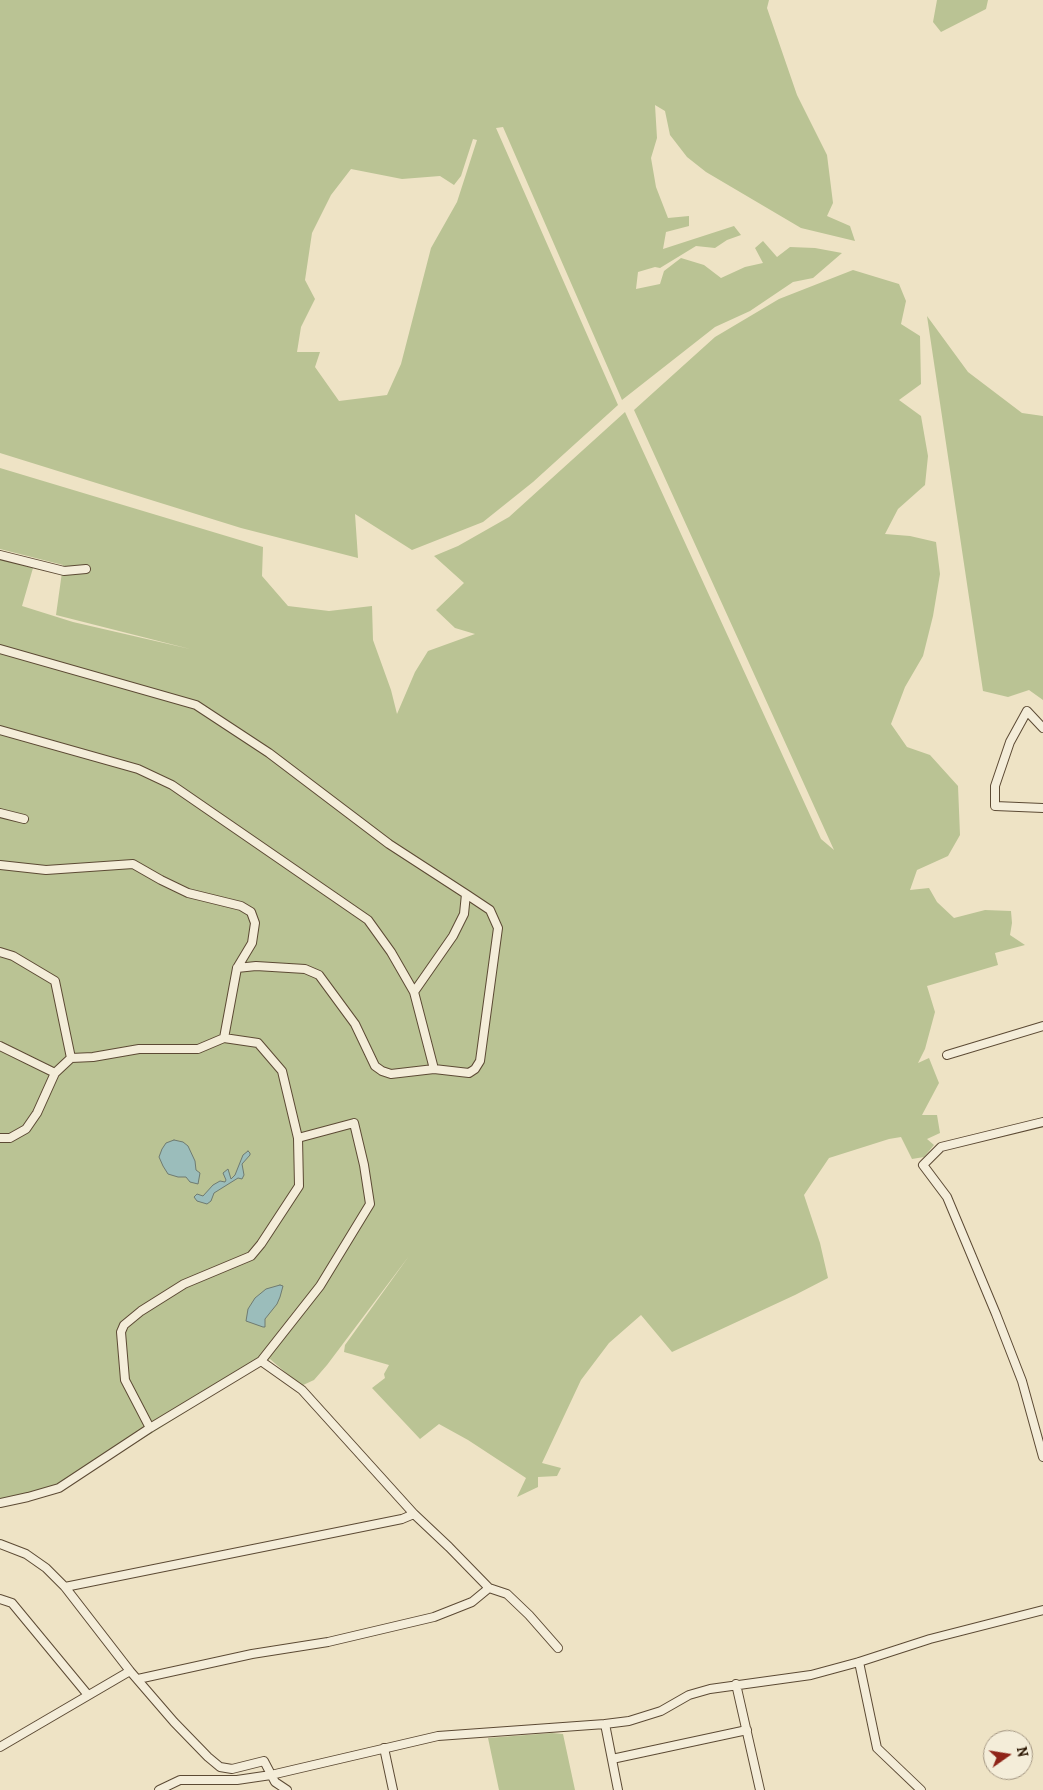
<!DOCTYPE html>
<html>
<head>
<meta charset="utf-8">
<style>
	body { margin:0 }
	#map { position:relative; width:1043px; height:1790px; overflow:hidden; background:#eee3c5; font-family:Alegreya,serif }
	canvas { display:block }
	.north { position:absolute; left:983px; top:1730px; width:50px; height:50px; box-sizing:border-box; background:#f4edd9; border:1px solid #a49783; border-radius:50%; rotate:77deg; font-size:14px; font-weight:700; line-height:20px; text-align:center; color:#2c1703 }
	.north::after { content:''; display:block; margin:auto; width:18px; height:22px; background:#8f2418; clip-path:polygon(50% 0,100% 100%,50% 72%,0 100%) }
</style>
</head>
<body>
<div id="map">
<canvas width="1043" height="1790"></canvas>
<div class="north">N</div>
</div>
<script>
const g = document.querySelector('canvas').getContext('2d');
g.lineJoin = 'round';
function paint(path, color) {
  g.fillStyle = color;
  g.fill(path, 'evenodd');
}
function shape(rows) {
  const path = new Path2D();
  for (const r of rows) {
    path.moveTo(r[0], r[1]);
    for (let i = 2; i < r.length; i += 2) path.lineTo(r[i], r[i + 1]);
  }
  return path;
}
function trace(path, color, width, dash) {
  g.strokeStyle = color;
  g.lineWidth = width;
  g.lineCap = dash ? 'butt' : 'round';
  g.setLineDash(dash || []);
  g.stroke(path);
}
paint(shape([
	[0,0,769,0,767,8,797,95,827,155,833,203,827,216,850,226,855,241,801,228,706,172,687,157,670,135,665,111,655,105,657,138,651,158,656,187,668,218,689,216,689,226,666,232,663,249,734,226,741,235,727,240,715,248,696,246,660,268,655,267,638,272,636,289,660,284,664,271,681,258,704,265,721,278,745,267,763,263,755,248,763,241,777,257,790,247,815,248,842,253,813,278,793,282,750,311,715,327,622,400,503,127,496,128,618,405,533,482,483,522,412,550,355,514,358,558,241,528,0,453],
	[473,139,477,140,457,202,431,248,401,364,387,395,339,401,315,367,320,352,297,352,301,327,315,299,305,280,312,233,331,195,351,169,402,179,440,176,454,185,461,176],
	[937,0,988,0,986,9,941,32,933,22],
	[853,270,899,284,906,301,901,324,920,336,921,384,899,400,921,416,928,456,925,485,898,509,885,534,910,536,936,542,940,574,933,616,923,656,905,687,891,724,907,747,930,755,958,786,960,835,948,856,917,870,910,890,929,888,937,902,954,918,985,910,1011,911,1012,923,1010,935,1025,945,995,953,998,965,927,986,935,1012,925,1049,918,1063,929,1058,939,1083,922,1115,937,1115,940,1133,927,1139,934,1145,924,1157,912,1159,901,1137,889,1139,829,1158,804,1195,820,1243,828,1278,795,1295,672,1352,641,1315,609,1343,581,1380,542,1463,561,1468,557,1476,538,1477,538,1487,517,1497,526,1478,468,1440,439,1424,420,1439,372,1388,385,1378,384,1374,389,1365,344,1352,345,1345,409,1256,327,1365,314,1380,301,1386,270,1359,157,1430,62,1487,0,1502,0,559,33,568,22,606,73,622,190,649,56,615,63,565,0,549,0,468,263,547,262,576,288,606,329,611,372,606,373,640,391,690,397,714,415,672,428,651,475,634,455,628,436,610,464,583,434,556,458,546,509,517,625,412,821,839,834,850,634,410,715,337,779,299],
	[927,316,968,372,1022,413,1043,416,1043,700,1029,690,1008,697,983,691],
	[552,1733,563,1734,575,1790,499,1790,488,1738]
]), '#bac394');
const water = shape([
	[174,1140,183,1142,188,1146,195,1161,196,1170,200,1173,198,1184,190,1182,186,1177,178,1177,168,1174,163,1166,159,1157,162,1149,166,1143,174,1140],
	[248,1151,250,1153,250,1155,242,1164,244,1175,242,1179,238,1178,214,1193,211,1201,207,1204,197,1201,194,1197,197,1194,203,1196,213,1185,220,1181,225,1182,226,1180,223,1173,228,1169,231,1179,235,1175,243,1155,248,1151],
	[280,1285,283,1286,280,1297,277,1304,265,1319,265,1327,263,1327,246,1321,248,1309,255,1298,266,1289,280,1285]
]);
paint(water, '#9bbdbb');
trace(water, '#6f7b71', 1);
const minor = shape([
	[0,555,64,571,86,569],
	[0,649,196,705,269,753,389,844,466,894,464,914,453,936,414,992],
	[1043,728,1027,711,1010,742,995,786,995,806,1043,808],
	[0,730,138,769,172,785,368,920,391,952,414,992,434,1069],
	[0,813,24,819],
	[0,865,46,870,133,864,161,880,188,893,241,906,251,912,255,923,252,943,237,968,224,1038],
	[0,952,13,956,55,981,71,1058],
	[237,968,256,966,305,969,319,975,355,1024,375,1066,382,1071,391,1074,434,1069,469,1073,475,1069,480,1061,498,928,490,910,466,894],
	[0,1046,55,1073],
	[947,1055,1043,1026],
	[1043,1122,941,1147,923,1165,947,1197,996,1314,1022,1381,1043,1457],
	[0,1138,10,1138,26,1129,37,1113,55,1073,71,1058,93,1057,139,1049,198,1049,224,1038,258,1043,282,1071,298,1138,299,1186,261,1244,251,1256,184,1284,141,1311,124,1325,121,1332,125,1380,150,1428],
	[261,1361,302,1390,414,1514,449,1547,489,1588,507,1594,529,1615,558,1648],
	[0,1503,28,1497,59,1488,150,1428,261,1361,320,1286,370,1204,364,1165,354,1123,298,1138],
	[0,1544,26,1554,46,1568,65,1587,130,1671,174,1722,208,1757,220,1767,232,1769,264,1761,275,1782,287,1790],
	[65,1587,402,1519,414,1514],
	[0,1599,12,1603,88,1695],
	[859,1662,877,1748,921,1790],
	[138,1679,252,1654,328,1642,434,1617,472,1602,489,1588],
	[736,1684,760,1790],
	[605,1724,618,1790],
	[0,1747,130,1671],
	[384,1748,393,1790],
	[612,1759,747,1730],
	[159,1790,180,1780,237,1780,271,1775,438,1736,605,1724,629,1721,661,1711,689,1695,710,1689,811,1675,859,1662,930,1639,1043,1610]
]);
trace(minor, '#5c4a34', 10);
trace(minor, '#f4edd9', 8);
</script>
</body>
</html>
